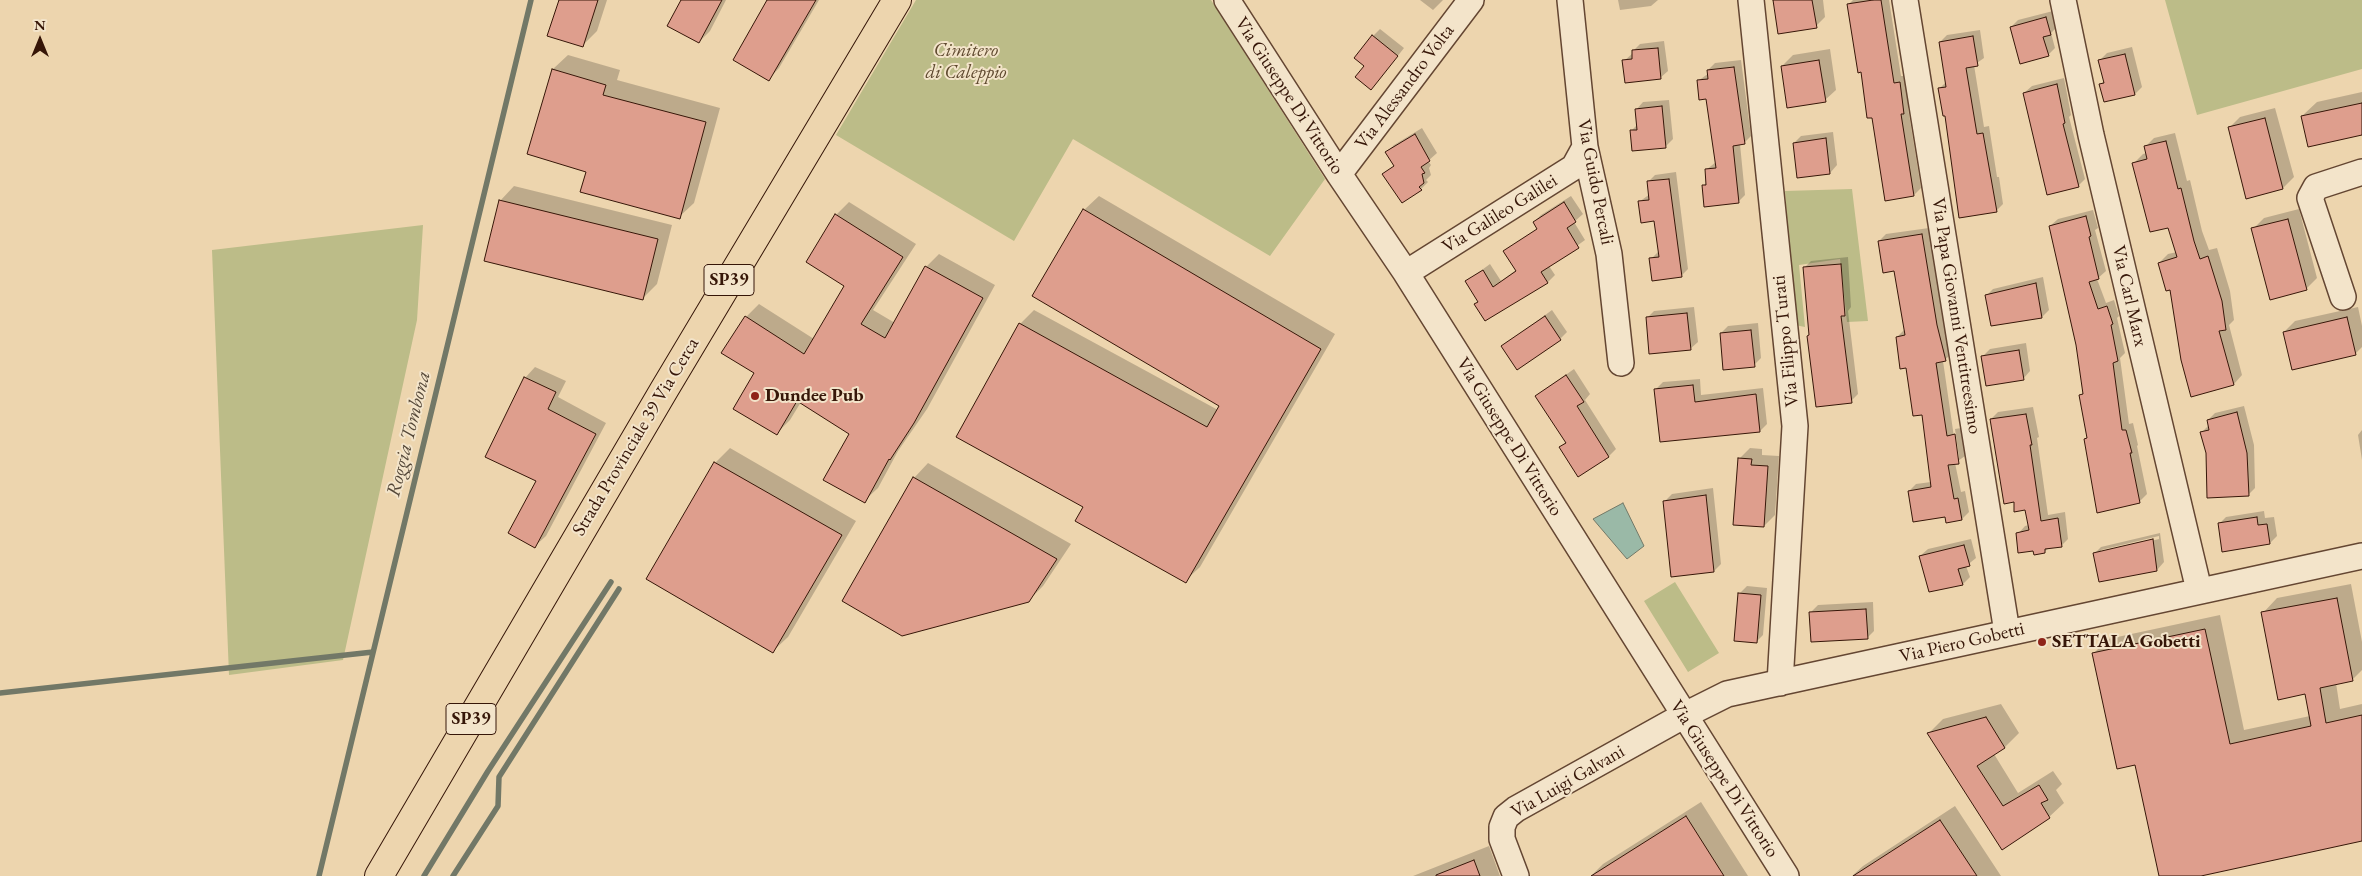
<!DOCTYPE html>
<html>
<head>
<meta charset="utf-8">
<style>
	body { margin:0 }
	#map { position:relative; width:2362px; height:876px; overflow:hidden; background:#edd5ae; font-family:"EB Garamond",serif }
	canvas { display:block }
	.north { position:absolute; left:15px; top:15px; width:50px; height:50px; -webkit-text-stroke:4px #f3e4ca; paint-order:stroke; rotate:0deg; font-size:14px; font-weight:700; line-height:20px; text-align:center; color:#361608 }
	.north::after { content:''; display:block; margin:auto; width:18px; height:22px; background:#361608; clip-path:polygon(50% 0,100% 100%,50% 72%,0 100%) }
</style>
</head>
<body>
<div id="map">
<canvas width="2362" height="876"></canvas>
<div class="north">N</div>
</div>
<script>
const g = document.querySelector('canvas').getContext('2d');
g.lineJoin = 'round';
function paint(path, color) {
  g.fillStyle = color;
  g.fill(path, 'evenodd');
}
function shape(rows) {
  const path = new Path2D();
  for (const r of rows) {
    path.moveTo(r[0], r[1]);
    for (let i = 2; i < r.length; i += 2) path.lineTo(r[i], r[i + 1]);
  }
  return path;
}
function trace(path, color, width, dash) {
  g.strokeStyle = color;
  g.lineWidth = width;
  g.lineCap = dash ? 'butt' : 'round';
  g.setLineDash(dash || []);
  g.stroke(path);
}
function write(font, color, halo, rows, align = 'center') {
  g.font = font + ' "EB Garamond",serif';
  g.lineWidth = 4;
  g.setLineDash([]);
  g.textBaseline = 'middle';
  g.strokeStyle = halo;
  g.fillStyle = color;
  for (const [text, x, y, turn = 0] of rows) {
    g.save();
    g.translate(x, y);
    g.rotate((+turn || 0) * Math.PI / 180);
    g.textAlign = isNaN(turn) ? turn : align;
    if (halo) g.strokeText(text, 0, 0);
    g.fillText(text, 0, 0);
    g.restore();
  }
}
paint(shape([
	[916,0,1211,0,1325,179,1270,256,1073,139,1014,241,836,135],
	[2165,0,2362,0,2362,69,2197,115],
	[1852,189,1868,321,1847,322,1840,259,1799,265,1805,327,1795,325,1785,191],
	[423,225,417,320,343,660,229,675,212,250],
	[1675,582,1719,653,1688,672,1644,601]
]), '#bcbc88');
const water = shape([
	[1623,503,1644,546,1627,559,1593,519,1623,503]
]);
paint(water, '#9ab9a7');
trace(water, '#727867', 1);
paint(shape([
	[560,0,607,0,597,31,582,46],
	[682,0,726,0,710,31,699,42],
	[769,0,819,0,779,68,769,79],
	[1420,0,1443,0,1433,10],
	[1618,0,1658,0,1651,6,1620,10],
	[1774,0,1823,0,1825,17,1816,26],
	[1853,0,1889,0,1901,76,1907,76,1911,105,1908,108,1921,188,1914,195,1862,71,1849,4],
	[2053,11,2057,27,2051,33,2055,48,2048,55,2011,27,2018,20],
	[1380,29,1404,48,1378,81,1366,66,1373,36],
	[1980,30,1984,58,1974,65,1984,127,1989,126,1997,177,1999,177,2003,204,1996,211,1946,114,1940,88,1946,82,1940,42,1947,35],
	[1664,41,1668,71,1660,78,1624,61,1633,53,1633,51,1640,44],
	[2132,47,2142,87,2135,94,2101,84,2104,81,2100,60,2107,53],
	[1830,49,1836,90,1825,100,1782,66,1793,55],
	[568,55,620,70,617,80,720,108,694,203,679,217,587,171,528,153,553,69],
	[1741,60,1751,136,1744,143,1740,144,1745,195,1738,202,1703,186,1707,182,1706,170,1716,162,1707,98,1698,81,1709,73,1708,70,1715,63],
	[2064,78,2071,115,2069,117,2085,179,2078,186,2024,93,2032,86],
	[2362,92,2362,134,2302,116,2317,102],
	[1669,100,1673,139,1666,146,1631,131,1638,124,1636,110,1643,102],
	[2275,108,2294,177,2283,188,2247,197,2229,128,2240,117],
	[1422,128,1437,153,1428,161,1431,165,1429,168,1431,175,1426,180,1428,182,1421,189,1403,201,1384,174,1395,165,1387,152,1394,145],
	[1833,132,1837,165,1830,173,1794,143,1801,136],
	[2175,133,2187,181,2190,180,2202,231,2209,250,2217,248,2230,291,2234,320,2229,325,2242,375,2234,384,2171,288,2159,263,2168,254,2177,252,2169,226,2134,163,2143,154,2147,153,2145,147,2154,138],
	[1676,172,1688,269,1681,276,1651,259,1659,251,1655,220,1639,202,1650,194,1648,182,1655,175],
	[514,186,672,225,657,284,643,298,500,201],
	[1099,196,1335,334,1200,567,1185,581,1085,507,1020,324,1034,310,1218,410,1220,405,1084,210],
	[1571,196,1583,214,1574,222,1585,240,1549,266,1555,275,1548,282,1485,320,1479,301,1467,281,1490,264,1501,281,1516,270,1504,252,1538,228,1534,222,1541,215],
	[849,202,916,244,873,310,895,323,926,267,939,254,995,285,927,409,898,451,878,488,864,501,850,433,801,402,790,420,777,433,755,373,746,317,759,304,814,339,846,285,836,215],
	[2299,209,2317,278,2306,289,2253,229,2264,218],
	[2093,210,2098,228,2095,230,2106,271,2097,279,2106,303,2114,300,2119,316,2117,318,2125,353,2120,358,2129,424,2133,423,2138,445,2137,446,2147,494,2139,502,2085,439,2088,437,2081,395,2084,392,2077,345,2050,226,2058,219],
	[1929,228,1953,353,1943,361,1957,458,1959,458,1955,429,1961,428,1965,456,1955,463,1961,492,1965,491,1969,512,1962,519,1946,516,1909,491,1916,484,1931,482,1923,413,1897,337,1904,330,1895,270,1879,241,1886,234],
	[1848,257,1851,307,1848,311,1858,394,1851,401,1810,334,1804,268,1811,261],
	[2043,277,2049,310,2042,317,1986,296,1993,289],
	[1694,307,1698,342,1690,349,1647,318,1654,311],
	[2358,307,2362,326,2362,347,2355,354,2284,332,2295,321],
	[1552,310,1567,332,1560,339,1502,347],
	[1758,323,1761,358,1754,365,1721,333,1728,326],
	[2026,343,2030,371,2023,379,1983,356,1990,349],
	[535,367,566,381,558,397,606,423,546,536,535,546,538,480,525,378],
	[1574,369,1590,394,1585,400,1616,449,1609,456,1578,476,1560,447,1567,441,1536,396],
	[1700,379,1701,395,1763,388,1767,424,1760,431,1656,389,1663,382],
	[2244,406,2254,445,2255,488,2248,495,2207,453,2202,432,2209,425,2208,420,2215,413],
	[2033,407,2039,437,2037,438,2048,515,2065,512,2068,539,2061,546,2049,548,2044,552,2034,549,2018,534,2025,526,2029,525,2026,509,2015,501,1991,419,1998,412],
	[2362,430,2362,460,2358,435],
	[730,448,856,521,788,637,773,651,648,579,715,463],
	[1750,448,1762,449,1762,455,1779,456,1775,515,1764,526,1739,459],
	[928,463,1071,544,1043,586,1028,601,914,478],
	[1713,488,1721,564,1714,571,1665,501,1672,494],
	[2264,511,2265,518,2274,517,2277,536,2270,543,2219,524,2226,517],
	[2160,533,2164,562,2157,570,2094,554,2101,547],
	[2159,536,2159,539,2101,553,2101,550],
	[1971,539,1976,558,1966,566,1970,577,1963,584,1929,591,1920,556,1928,549],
	[2351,584,2362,642,2362,670,2352,680,2336,683,2340,709,2362,704,2362,840,2195,876,2161,876,2136,764,2093,654,2108,639,2220,615,2244,730,2310,716,2306,693,2263,613,2277,598],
	[1747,586,1767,588,1763,635,1756,642,1735,640,1740,593],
	[1873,602,1874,631,1867,638,1811,612,1818,605],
	[2001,704,2019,733,2005,747,1994,754,2018,793,2053,771,2062,784,2056,790,2064,803,2049,817,2002,848,1929,733,1943,719],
	[1701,802,1748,876,1591,876,1603,864],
	[1955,806,2001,876,1852,876,1863,866],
	[1489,846,1500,876,1413,876]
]), '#0003');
trace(shape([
	[0,693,373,652],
	[319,876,531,0],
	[424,876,488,771,611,582],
	[453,876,498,806,499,777,619,589]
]), '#727867', 5.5);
const building = shape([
	[559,0,598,0,583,47,547,36,559,0],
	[681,0,722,0,699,43,667,26,681,0],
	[767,0,816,0,769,81,733,60,767,0],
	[1773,0,1812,0,1817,28,1778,34,1773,0],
	[1873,0,1881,0,1894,83,1900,82,1904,114,1901,114,1914,196,1885,201,1872,118,1867,118,1861,72,1858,73,1847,4,1873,0],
	[2046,17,2051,35,2043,37,2049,56,2020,64,2010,27,2046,17],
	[1372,35,1398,56,1371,90,1355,77,1364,66,1354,58,1372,35],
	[1973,36,1978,66,1966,68,1977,134,1983,133,1997,212,1959,218,1945,116,1943,116,1938,88,1946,87,1939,42,1973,36],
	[1658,48,1661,79,1625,83,1622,60,1632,59,1632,50,1658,48],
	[2125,54,2135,95,2104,102,2099,84,2104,83,2098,60,2125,54],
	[1819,60,1826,102,1787,108,1781,66,1819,60],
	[1734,67,1745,144,1733,146,1739,203,1704,207,1702,185,1706,185,1705,169,1716,168,1706,99,1699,100,1697,80,1708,79,1707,70,1734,67],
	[552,69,606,85,603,95,706,122,680,219,580,192,586,172,527,154,552,69],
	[2057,84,2065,123,2063,124,2079,187,2047,195,2023,93,2057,84],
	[2362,103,2362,135,2308,147,2301,116,2362,103],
	[1662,106,1666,148,1632,151,1630,130,1637,130,1635,109,1662,106],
	[2265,118,2283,189,2246,199,2228,127,2265,118],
	[1415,134,1430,161,1421,167,1425,173,1422,174,1424,183,1419,187,1422,190,1402,203,1382,174,1394,166,1385,152,1415,134],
	[1826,138,1830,174,1797,178,1793,143,1826,138],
	[2166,141,2178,189,2181,188,2194,241,2200,259,2208,256,2222,301,2226,330,2219,331,2234,385,2191,397,2181,360,2170,290,2166,291,2158,263,2177,257,2168,228,2150,232,2132,163,2147,159,2144,146,2166,141],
	[1669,179,1682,277,1652,281,1649,258,1659,257,1654,221,1641,223,1638,201,1649,200,1647,181,1669,179],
	[499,200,658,239,643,300,484,261,499,200],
	[1564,202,1576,222,1567,228,1579,248,1541,272,1548,283,1485,321,1474,304,1478,302,1465,281,1483,270,1493,287,1516,271,1503,251,1537,229,1533,222,1564,202],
	[1083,209,1321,349,1186,583,1075,521,1083,507,956,437,1019,323,1207,427,1219,406,1032,296,1083,209],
	[835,214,903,257,861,324,885,338,925,266,983,298,914,423,890,460,889,459,865,503,823,480,849,434,797,401,777,435,733,409,754,373,721,353,745,316,804,354,844,286,806,262,835,214],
	[2086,216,2091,236,2089,237,2099,279,2089,282,2098,309,2107,306,2113,324,2111,325,2118,361,2113,363,2122,430,2126,430,2132,453,2130,453,2140,503,2097,513,2084,439,2087,438,2079,395,2083,394,2076,345,2049,226,2086,216],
	[2288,219,2307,290,2270,300,2251,228,2288,219],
	[1922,234,1937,325,1946,361,1936,363,1947,436,1955,434,1959,464,1948,465,1954,499,1958,498,1962,520,1946,523,1945,517,1913,522,1908,491,1931,487,1922,415,1913,416,1906,368,1900,369,1896,337,1905,335,1894,271,1883,273,1878,241,1922,234],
	[1841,264,1845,316,1841,316,1852,403,1816,407,1807,336,1809,335,1803,267,1841,264],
	[2036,283,2042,318,1991,326,1985,295,2036,283],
	[1687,313,1691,350,1649,354,1646,317,1687,313],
	[1545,316,1561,340,1517,370,1501,346,1545,316],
	[2347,317,2356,355,2292,370,2283,332,2347,317],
	[1751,330,1755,367,1723,370,1720,333,1751,330],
	[2019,350,2024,380,1986,386,1981,356,2019,350],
	[1566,375,1584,402,1577,406,1609,457,1578,477,1559,447,1566,443,1535,396,1566,375],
	[524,377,556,392,548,409,596,434,535,548,508,533,536,481,485,457,524,377],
	[1693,385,1695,402,1756,394,1760,432,1660,442,1654,389,1693,385],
	[2237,412,2247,453,2249,496,2207,498,2206,453,2200,432,2209,430,2207,420,2237,412],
	[2026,414,2032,445,2030,445,2041,521,2058,518,2062,547,2045,549,2045,553,2034,555,2033,551,2018,553,2016,533,2029,530,2025,510,2014,512,2014,502,2004,504,1990,419,2026,414],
	[1738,458,1752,459,1751,465,1768,466,1764,527,1733,525,1738,458],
	[714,462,842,535,773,653,646,579,714,462],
	[913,477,1057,559,1029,602,902,636,842,601,913,477],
	[1706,495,1714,572,1671,577,1663,501,1706,495],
	[2257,517,2258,525,2267,524,2270,544,2222,552,2218,523,2257,517],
	[2153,539,2157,571,2099,582,2093,553,2153,539],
	[1964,545,1970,566,1958,569,1963,585,1929,592,1919,556,1964,545],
	[1738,593,1761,595,1757,643,1734,641,1738,593],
	[2337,598,2353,681,2320,688,2326,723,2362,715,2362,841,2201,876,2159,876,2135,765,2117,769,2092,653,2205,629,2230,744,2311,726,2305,694,2278,700,2261,612,2337,598],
	[1866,609,1868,639,1811,642,1809,612,1866,609],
	[1986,717,2005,748,1977,766,2003,806,2039,785,2048,800,2041,803,2050,818,2002,850,1927,733,1986,717],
	[1686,816,1724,876,1591,876,1686,816],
	[1940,820,1977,876,1853,876,1940,820],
	[1474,860,1480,876,1436,876,1436,875,1474,860]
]);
paint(building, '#de9e8d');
trace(building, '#361608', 1);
const minor = shape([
	[1227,0,1339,174,1406,273,1786,876],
	[1570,0,1585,147,1609,254,1621,363],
	[1751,0,1795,426,1780,683],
	[1905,0,2007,632],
	[2063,0,2091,135,2199,590],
	[1339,174,1471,0],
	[1406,273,1574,167,1585,147],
	[2343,297,2310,198,2316,187,2362,172],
	[1516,876,1502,839,1502,827,1506,817,1516,809,1683,716,1727,694,2362,556]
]);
const major = shape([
	[379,876,664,390,897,0]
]);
trace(minor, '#644632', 28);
trace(major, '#361608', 30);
trace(minor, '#f3e4ca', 25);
trace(major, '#edd5ae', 28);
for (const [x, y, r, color] of [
	[755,396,5,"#8f2418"],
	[2042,642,5,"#8f2418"]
]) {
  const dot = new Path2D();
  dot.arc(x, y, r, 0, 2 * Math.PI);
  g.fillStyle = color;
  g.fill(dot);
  trace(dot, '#f3e4ca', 2);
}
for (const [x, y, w] of [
	[729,280,50],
	[471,719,50]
]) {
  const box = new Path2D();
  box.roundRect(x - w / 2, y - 15.5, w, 31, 4);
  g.fillStyle = '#f3e4ca';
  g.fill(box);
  trace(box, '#361608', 1);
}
write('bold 18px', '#361608', null, [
	["SP39",729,280],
	["SP39",471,719]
]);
write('italic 19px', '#5e482e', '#f3e4ca', [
	["Cimitero",966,51],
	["di Caleppio",966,73]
]);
write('19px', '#361608', '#f3e4ca', [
	["Via Alessandro Volta",1405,87,-53],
	["Via Giuseppe Di Vittorio",1289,96,57],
	["Via Guido Percali",1595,182,79],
	["Via Galileo Galilei",1500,214,-32],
	["Via Carl Marx",2129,296,77],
	["Via Papa Giovanni Ventitreesimo",1956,316,81],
	["Via Filippo Turati",1786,341,-96],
	["Strada Provinciale 39 Via Cerca",636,437,-59],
	["Via Giuseppe Di Vittorio",1509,437,58],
	["Via Piero Gobetti",1962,643,-13],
	["Via Giuseppe Di Vittorio",1724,779,57],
	["Via Luigi Galvani",1568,782,-30]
]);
write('bold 19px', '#361608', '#f3e4ca', [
	["Dundee Pub",765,396],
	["SETTALA Gobetti",2052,642]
], 'left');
write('italic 20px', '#544738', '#f3e4ca', [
	["Roggia Tombona",409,434,-76]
]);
</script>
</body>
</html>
